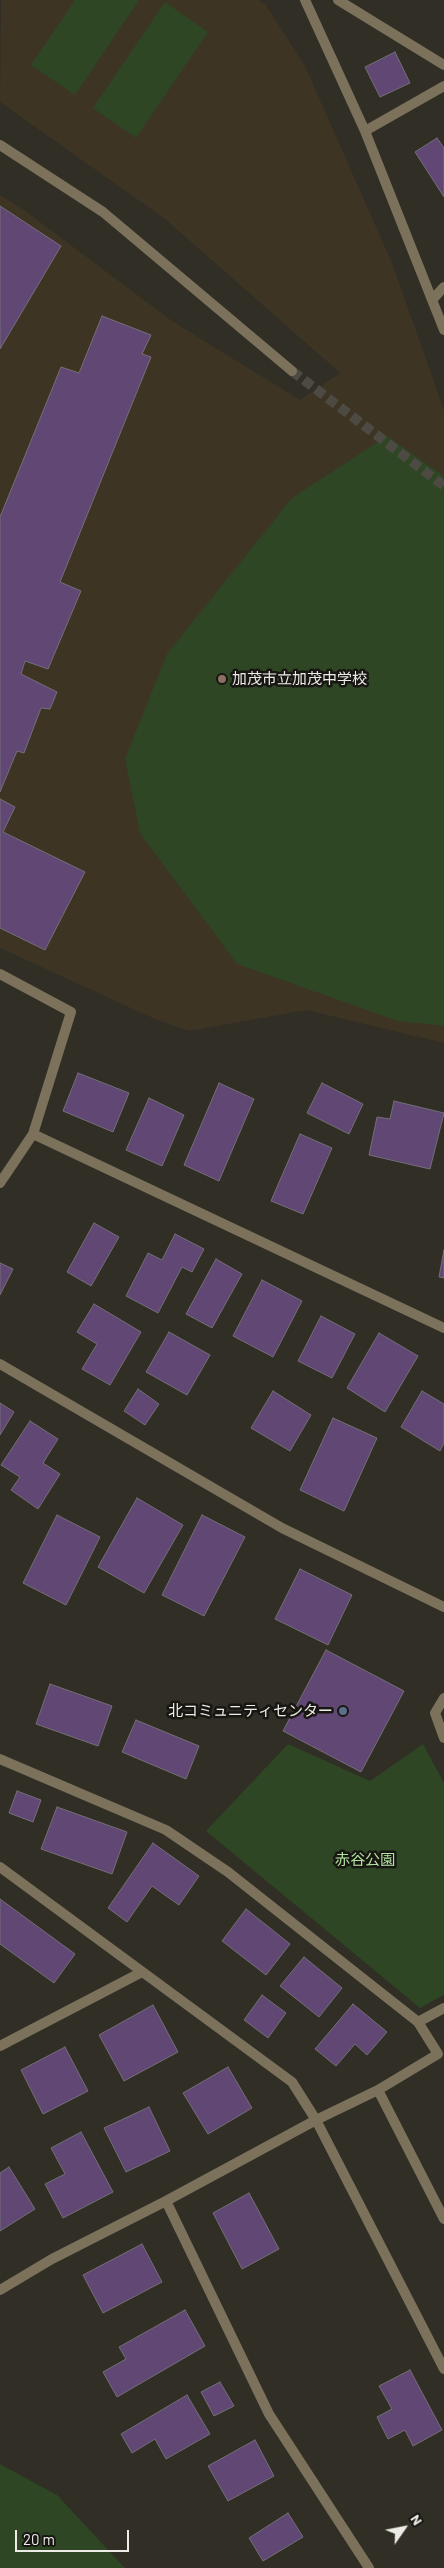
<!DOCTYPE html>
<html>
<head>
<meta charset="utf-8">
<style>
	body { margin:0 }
	#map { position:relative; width:444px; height:2568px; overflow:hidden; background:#302e25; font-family:Barlow,sans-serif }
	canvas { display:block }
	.north { position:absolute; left:379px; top:2503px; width:50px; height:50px; -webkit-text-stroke:4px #171612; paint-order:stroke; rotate:57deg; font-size:14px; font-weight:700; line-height:20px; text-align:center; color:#ecebe5 }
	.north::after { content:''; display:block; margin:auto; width:18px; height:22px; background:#ecebe5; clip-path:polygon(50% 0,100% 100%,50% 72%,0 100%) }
	.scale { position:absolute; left:15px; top:2530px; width:114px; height:22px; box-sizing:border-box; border:2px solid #ecebe5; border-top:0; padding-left:6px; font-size:15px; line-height:18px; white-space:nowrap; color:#ecebe5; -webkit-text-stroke:4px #171612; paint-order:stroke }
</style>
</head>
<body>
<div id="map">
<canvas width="444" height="2568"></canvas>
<div class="north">N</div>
<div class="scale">20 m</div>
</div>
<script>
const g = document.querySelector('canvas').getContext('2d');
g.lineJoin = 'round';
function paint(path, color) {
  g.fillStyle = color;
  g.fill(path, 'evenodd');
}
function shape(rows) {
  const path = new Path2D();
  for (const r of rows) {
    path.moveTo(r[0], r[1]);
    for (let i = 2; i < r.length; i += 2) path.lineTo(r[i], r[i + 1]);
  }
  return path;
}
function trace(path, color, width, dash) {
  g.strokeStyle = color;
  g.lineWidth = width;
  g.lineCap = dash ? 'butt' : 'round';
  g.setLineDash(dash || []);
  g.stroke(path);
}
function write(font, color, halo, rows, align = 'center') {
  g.font = font + ' Barlow,"Noto Sans JP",sans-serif';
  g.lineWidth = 5;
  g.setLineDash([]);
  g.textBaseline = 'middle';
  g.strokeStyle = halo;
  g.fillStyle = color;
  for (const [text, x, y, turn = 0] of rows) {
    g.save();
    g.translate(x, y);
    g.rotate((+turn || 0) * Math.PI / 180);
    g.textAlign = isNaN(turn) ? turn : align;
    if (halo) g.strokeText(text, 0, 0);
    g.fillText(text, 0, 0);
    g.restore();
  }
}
paint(shape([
	[1,0,258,0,266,5,305,66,392,263,444,410,444,1043,306,1010,189,1031,157,1020,0,948,0,195,24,210,172,321,300,400,340,373,165,219,0,102]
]), '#3d3424');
paint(shape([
	[75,0,139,0,75,95,31,65],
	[165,2,208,32,136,138,93,108],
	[387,436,444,476,444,1026,398,1021,237,964,140,833,125,759,167,654,292,498],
	[288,1744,370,1781,423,1744,444,1783,444,1995,420,2008,206,1831],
	[0,2464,57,2495,125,2568,0,2568]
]), '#2e4624');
const building = shape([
	[395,52,410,83,380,97,365,67,395,52],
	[437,138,444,148,444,197,415,152,437,138],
	[0,206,61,246,0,349,0,206],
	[102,316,151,335,142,354,151,357,60,582,81,591,48,669,25,661,21,674,57,692,50,709,41,708,24,753,17,751,0,792,0,517,61,367,79,373,102,316],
	[0,799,15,807,3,832,85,872,45,950,0,928,0,799],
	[78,1073,129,1093,113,1132,63,1111,78,1073],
	[219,1083,254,1099,219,1181,184,1165,219,1083],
	[322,1083,363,1104,349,1134,307,1113,322,1083],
	[149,1098,184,1115,162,1166,126,1150,149,1098],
	[394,1101,444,1113,430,1169,369,1155,377,1117,390,1119,394,1101],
	[300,1134,332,1148,303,1214,271,1201,300,1134],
	[94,1223,119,1237,91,1286,67,1272,94,1223],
	[175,1234,204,1249,192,1272,182,1267,158,1313,126,1296,148,1253,162,1260,175,1234],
	[444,1250,444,1278,439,1277,444,1250],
	[216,1259,242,1274,212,1328,186,1314,216,1259],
	[0,1263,13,1269,0,1295,0,1263],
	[262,1280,302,1301,273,1357,233,1336,262,1280],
	[94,1304,141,1332,110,1385,82,1369,97,1344,77,1332,94,1304],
	[321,1316,355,1334,332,1378,298,1361,321,1316],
	[169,1332,210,1355,187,1395,146,1372,169,1332],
	[379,1333,418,1356,385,1412,347,1388,379,1333],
	[138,1389,159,1404,145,1425,124,1411,138,1389],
	[273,1391,311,1415,290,1451,251,1428,273,1391],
	[422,1391,444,1404,444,1443,440,1451,401,1427,422,1391],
	[0,1403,14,1412,0,1435,0,1403],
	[333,1418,377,1438,344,1511,300,1490,333,1418],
	[30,1421,58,1439,43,1463,60,1474,38,1509,11,1490,20,1477,1,1465,30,1421],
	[137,1498,183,1525,144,1593,98,1567,137,1498],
	[57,1515,100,1537,66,1605,23,1583,57,1515],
	[202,1515,245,1537,204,1616,162,1595,202,1515],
	[300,1569,352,1595,328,1645,275,1619,300,1569],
	[326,1650,404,1691,361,1772,283,1731,326,1650],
	[50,1684,112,1706,98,1746,36,1724,50,1684],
	[136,1720,199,1746,186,1779,122,1752,136,1720],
	[17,1791,41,1800,33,1822,9,1813,17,1791],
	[57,1807,127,1832,112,1874,41,1849,57,1807],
	[153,1843,199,1876,179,1905,152,1886,127,1922,108,1908,153,1843],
	[0,1899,75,1954,54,1983,0,1944,0,1899],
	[246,1909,290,1944,266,1975,222,1941,246,1909],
	[304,1957,342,1988,319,2017,280,1986,304,1957],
	[262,1995,286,2013,268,2038,244,2020,262,1995],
	[353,2004,387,2032,367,2055,355,2044,336,2066,315,2049,353,2004],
	[153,2005,178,2052,124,2081,99,2035,153,2005],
	[65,2047,88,2091,43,2114,21,2070,65,2047],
	[228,2067,252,2108,208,2134,183,2093,228,2067],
	[149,2107,170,2151,126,2172,104,2128,149,2107],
	[81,2132,113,2192,63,2218,45,2184,65,2174,51,2148,81,2132],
	[9,2167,35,2209,0,2231,0,2173,9,2167],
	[249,2193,279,2249,242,2269,213,2213,249,2193],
	[142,2244,162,2282,103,2313,83,2275,142,2244],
	[185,2310,205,2346,117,2397,103,2372,126,2359,119,2347,185,2310],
	[410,2370,442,2430,413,2446,405,2430,388,2439,377,2417,392,2409,379,2386,410,2370],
	[220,2382,234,2406,214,2416,201,2392,220,2382],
	[187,2395,210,2434,166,2459,155,2439,132,2453,121,2434,187,2395],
	[255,2440,274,2476,228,2501,208,2466,255,2440],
	[288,2513,303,2537,263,2561,249,2538,288,2513]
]);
paint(building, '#614773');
trace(building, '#746f78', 1);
trace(shape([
	[292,371,444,486]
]), '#4c4a42', 10, [10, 5]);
trace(shape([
	[305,0,365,131,444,330],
	[338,0,444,65],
	[365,131,444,86],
	[432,300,444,287],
	[0,974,71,1012,33,1134],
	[0,1183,33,1134,444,1328],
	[0,1364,282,1528,444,1607],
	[444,1698,435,1713,444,1738],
	[0,1759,166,1830,228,1872,418,2022,438,2054,378,2090,316,2120,166,2201,52,2259,0,2290],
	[0,1867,292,2082,316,2120,444,2369],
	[418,2022,444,2008],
	[0,2046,142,1972],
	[378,2090,444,2219],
	[166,2201,269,2414,369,2568]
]), '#7c725c', 10);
trace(shape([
	[0,145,103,212,292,371]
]), '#7c725c', 10);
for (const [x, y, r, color] of [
	[222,679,5,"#8d6e63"],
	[343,1711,5,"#5c6f8a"]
]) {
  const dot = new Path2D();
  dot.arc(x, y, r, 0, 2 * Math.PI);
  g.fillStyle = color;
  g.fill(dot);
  trace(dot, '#171612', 2);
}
write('15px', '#ecebe5', '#171612', [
	["加茂市立加茂中学校",232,679],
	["北コミュニティセンター",333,1711,"right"]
], 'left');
write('15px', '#b3e49e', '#171612', [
	["赤谷公園",365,1860]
]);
</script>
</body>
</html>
